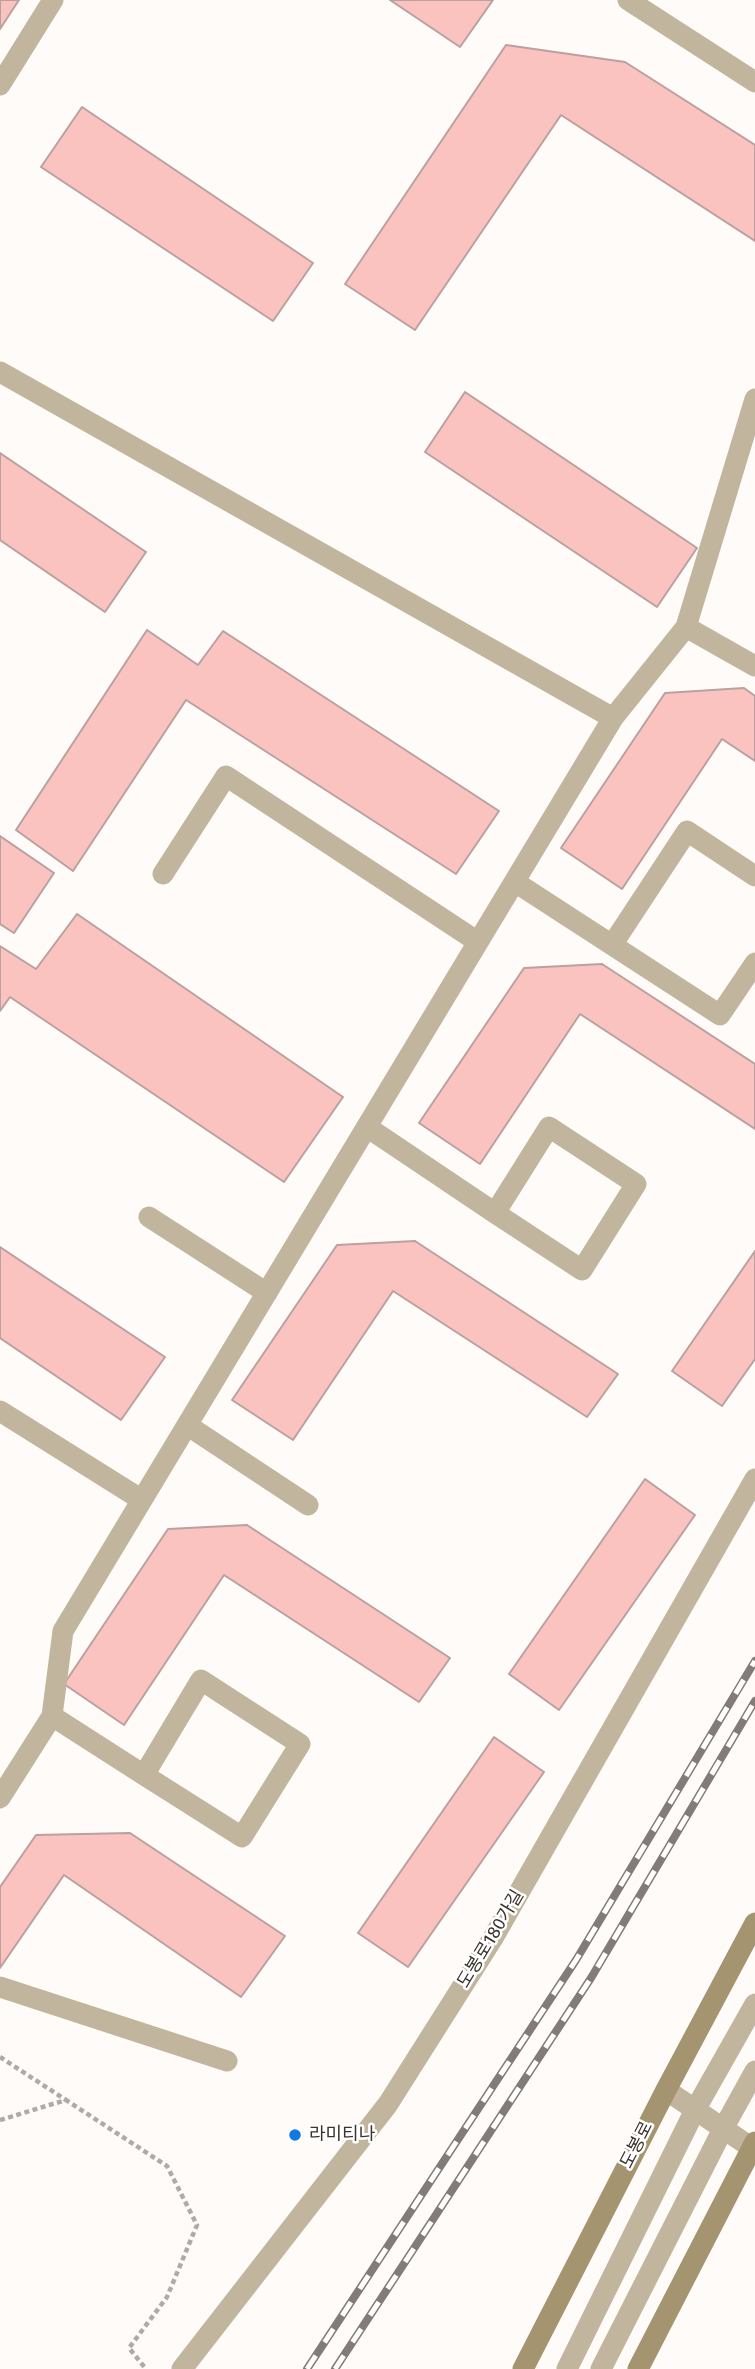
<!DOCTYPE html>
<html>
<head>
<meta charset="utf-8">
<style>
	body { margin:0 }
	canvas { display:block; background:#fffbf8 }
</style>
</head>
<body>
<canvas width="755" height="2369"></canvas>
<script>
const g = document.querySelector('canvas').getContext('2d');
g.lineJoin = 'round';
function paint(path, color) {
  g.fillStyle = color;
  g.fill(path, 'evenodd');
}
function shape(rows) {
  const path = new Path2D();
  for (const r of rows) {
    path.moveTo(r[0], r[1]);
    for (let i = 2; i < r.length; i += 2) path.lineTo(r[i], r[i + 1]);
  }
  return path;
}
function trace(path, color, width, dash) {
  g.strokeStyle = color;
  g.lineWidth = width;
  g.lineCap = dash ? 'butt' : 'round';
  g.setLineDash(dash || []);
  g.stroke(path);
}
function write(font, color, halo, rows, align = 'center') {
  g.font = font + ' "Fira Sans","Noto Sans KR",sans-serif';
  g.lineWidth = 5;
  g.setLineDash([]);
  g.textBaseline = 'middle';
  g.strokeStyle = halo;
  g.fillStyle = color;
  for (const [text, x, y, turn = 0] of rows) {
    g.save();
    g.translate(x, y);
    g.rotate((+turn || 0) * Math.PI / 180);
    g.textAlign = isNaN(turn) ? turn : align;
    if (halo) g.strokeText(text, 0, 0);
    g.fillText(text, 0, 0);
    g.restore();
  }
}
const building = shape([
	[0,0,19,0,0,29,0,0],
	[390,0,493,0,460,47,390,0],
	[506,45,625,62,755,145,755,241,561,115,415,330,345,284,506,45],
	[82,107,313,263,273,321,41,167,82,107],
	[465,392,697,548,657,607,425,452,465,392],
	[0,453,146,552,105,612,0,540,0,453],
	[147,630,198,665,223,631,499,811,456,874,186,700,73,871,16,830,147,630],
	[744,688,755,696,755,761,722,739,622,889,561,848,665,693,744,688],
	[0,836,54,873,14,933,0,924,0,836],
	[77,914,343,1097,284,1182,10,997,0,1011,0,946,36,969,77,914],
	[602,964,755,1064,755,1129,580,1014,480,1164,419,1123,524,968,602,964],
	[415,1241,618,1374,587,1417,393,1291,293,1440,232,1400,337,1245,415,1241],
	[0,1247,165,1357,121,1420,0,1338,0,1247],
	[755,1251,755,1359,722,1406,672,1371,755,1251],
	[645,1479,695,1515,559,1710,509,1674,645,1479],
	[247,1525,450,1658,419,1702,224,1575,124,1725,64,1684,168,1529,247,1525],
	[494,1737,544,1772,408,1967,358,1933,494,1737],
	[130,1833,285,1936,241,1997,64,1875,0,1968,0,1887,36,1835,130,1833]
]);
paint(building, '#fbc3bf');
trace(building, '#baa19f', 2);
trace(shape([
	[0,2057,66,2100],
	[0,2120,66,2100,167,2166,197,2225,167,2297,129,2348,146,2369]
]), '#b0aaa6', 4.5, [5, 3.5]);
trace(shape([
	[628,0,755,82],
	[0,85,53,0],
	[0,372,613,718,686,627,755,666],
	[686,627,755,399],
	[163,874,226,776,478,942],
	[515,882,720,1015,755,963],
	[612,945,687,831,755,876],
	[367,1127,495,1213,582,1270,636,1184,549,1127,495,1213],
	[149,1217,267,1293],
	[0,1411,142,1500],
	[187,1425,308,1505],
	[52,1716,144,1775,242,1837,300,1744,201,1680,144,1775],
	[0,1798,52,1716,63,1631,613,718],
	[0,1987,227,2061],
	[567,2369,695,2110,755,2004],
	[601,2369,723,2129,755,2071]
]), '#c1b69d', 21);
trace(shape([
	[666,2090,755,2150],
	[182,2369,388,2104,493,1938,755,1479]
]), '#c1b69d', 21);
trace(shape([
	[523,2369,666,2090,755,1923],
	[638,2369,755,2142]
]), '#a4946f', 21);
const rail = shape([
	[307,2369,576,1960,755,1661],
	[335,2369,591,1978,755,1701]
]);
trace(rail, '#827b77', 8);
trace(rail, '#fff', 5, [16]);
for (const [x, y, r, color] of [
	[295,2135,7,"#1179e1"]
]) {
  const dot = new Path2D();
  dot.arc(x, y, r, 0, 2 * Math.PI);
  g.fillStyle = color;
  g.fill(dot);
  trace(dot, '#fff', 2.5);
}
write('18px', '#3b332e', '#fff', [
	["도봉로180가길",491,1939,-59],
	["도봉로",637,2145,-63]
]);
write('18px', '#3b332e', '#fff', [
	["라미티나",309,2135]
], 'left');
</script>
</body>
</html>
